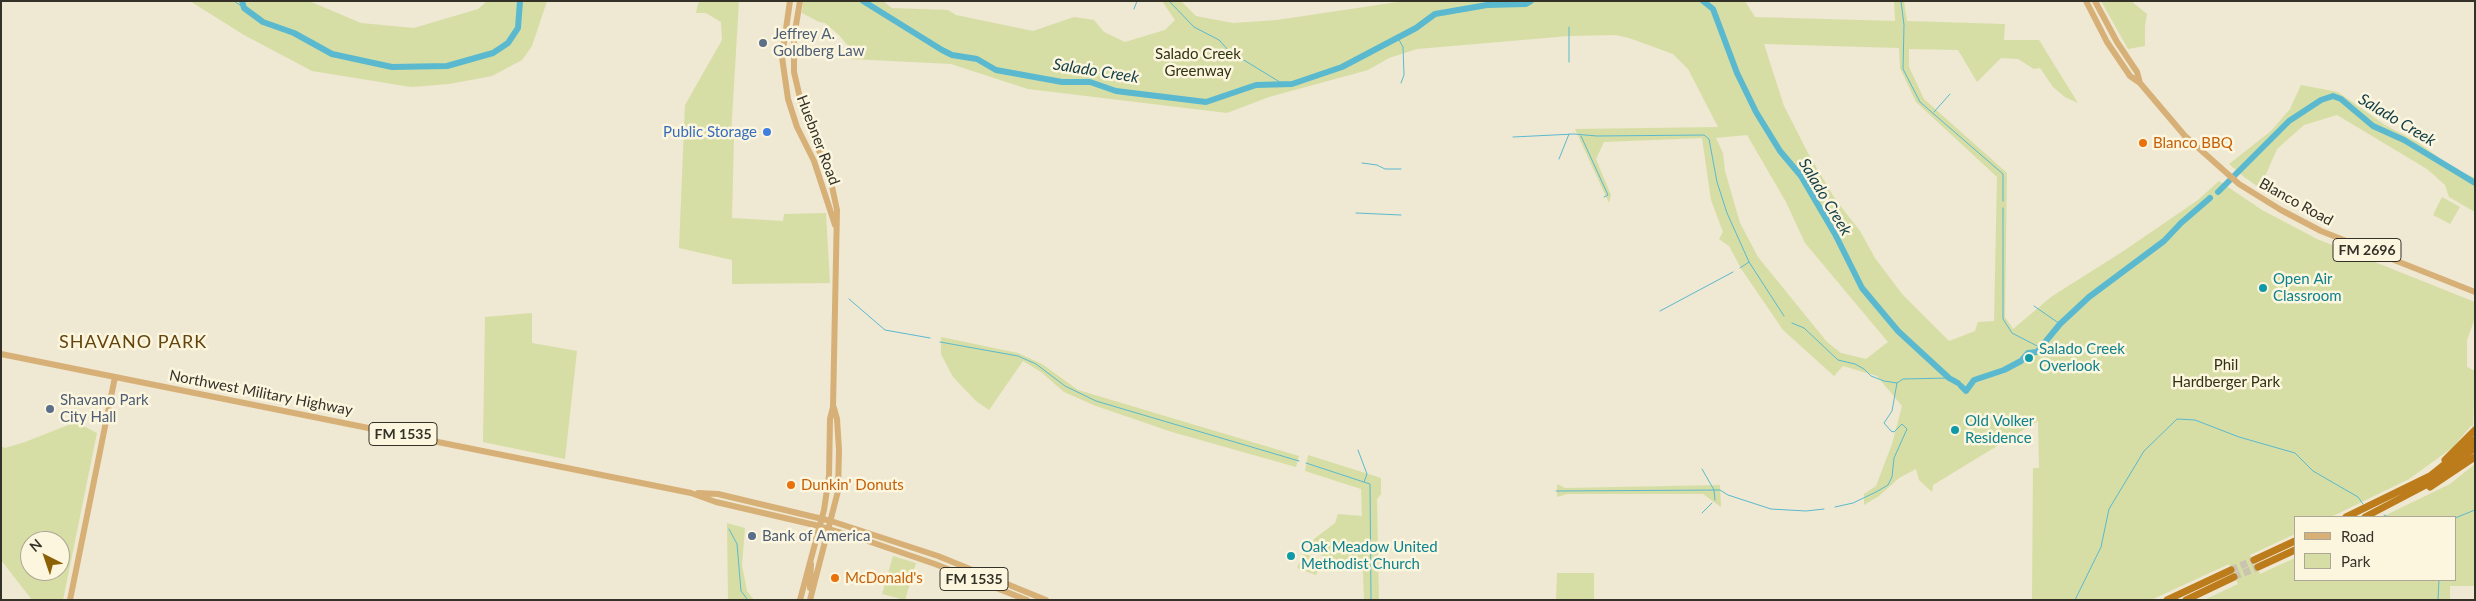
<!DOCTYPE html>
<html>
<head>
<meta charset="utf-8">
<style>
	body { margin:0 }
	#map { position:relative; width:2476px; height:601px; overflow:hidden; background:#efe8d2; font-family:Lato,sans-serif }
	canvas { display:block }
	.frame { position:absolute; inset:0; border:2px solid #333128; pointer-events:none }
	.legend { position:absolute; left:2294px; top:516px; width:162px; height:65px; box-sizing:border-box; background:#fcf6df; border:1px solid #aca796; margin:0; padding:6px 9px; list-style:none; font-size:15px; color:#333128 }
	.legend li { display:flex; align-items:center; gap:10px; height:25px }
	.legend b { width:25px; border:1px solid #aca796 }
	.north { position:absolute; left:20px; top:531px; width:50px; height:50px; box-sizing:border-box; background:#fcf6df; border:1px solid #aca796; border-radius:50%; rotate:319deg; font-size:14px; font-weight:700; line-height:20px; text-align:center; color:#333128 }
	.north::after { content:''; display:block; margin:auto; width:18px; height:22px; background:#8c6005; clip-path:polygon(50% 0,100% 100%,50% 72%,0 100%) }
</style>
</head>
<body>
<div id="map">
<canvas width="2476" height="601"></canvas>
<div class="frame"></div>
<ul class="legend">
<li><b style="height:6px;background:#d7b077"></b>Road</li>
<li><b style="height:14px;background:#d6dea5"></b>Park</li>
</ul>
<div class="north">N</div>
</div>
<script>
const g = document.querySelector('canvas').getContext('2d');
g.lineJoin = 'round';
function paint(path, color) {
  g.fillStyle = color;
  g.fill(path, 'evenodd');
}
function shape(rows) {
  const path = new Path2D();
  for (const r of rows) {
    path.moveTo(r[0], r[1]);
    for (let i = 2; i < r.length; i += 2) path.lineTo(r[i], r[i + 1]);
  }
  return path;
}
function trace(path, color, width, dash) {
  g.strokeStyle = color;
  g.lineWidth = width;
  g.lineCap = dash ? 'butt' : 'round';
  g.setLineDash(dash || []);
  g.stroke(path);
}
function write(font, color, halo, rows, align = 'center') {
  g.font = font + ' Lato,sans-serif';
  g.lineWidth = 5;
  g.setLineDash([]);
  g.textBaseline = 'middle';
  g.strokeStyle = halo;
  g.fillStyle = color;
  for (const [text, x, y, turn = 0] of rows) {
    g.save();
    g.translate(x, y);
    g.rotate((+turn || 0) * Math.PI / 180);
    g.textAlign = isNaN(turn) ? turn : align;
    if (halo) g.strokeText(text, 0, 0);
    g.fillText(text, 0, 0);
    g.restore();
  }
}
paint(shape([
	[190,1,309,1,361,23,414,28,478,9,487,1,547,1,532,46,522,60,492,76,449,84,411,87,312,71,244,35],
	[700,1,739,1,731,135,734,135,732,218,783,221,784,214,826,213,830,283,732,284,732,260,679,248,685,105,722,40,721,22,706,13,696,13,698,4],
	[803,1,883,1,892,8,948,10,956,15,1033,31,1074,17,1094,20,1104,32,1125,42,1165,30,1175,20,1162,1,1181,1,1196,16,1233,23,1277,20,1404,1,1745,1,1755,17,1895,21,1894,1,1904,1,1907,21,2005,24,2004,40,2039,40,2078,103,2065,97,2053,87,2040,68,2034,69,2018,59,2001,58,1977,82,1958,50,1909,49,1909,67,1924,99,2007,173,2005,317,2013,329,2051,297,2125,250,2198,200,2219,181,2262,210,2317,239,2475,302,2475,318,2467,340,2467,367,2475,371,2473,427,2471,426,2452,448,2409,479,2331,517,2295,517,2295,534,2250,555,2260,574,2295,558,2295,580,2455,580,2455,517,2382,517,2450,484,2475,464,2475,586,2450,586,2450,600,2204,600,2238,584,2229,564,2151,600,2032,600,2033,468,2039,468,2038,421,1933,485,1932,492,1919,480,1916,469,1899,478,1879,496,1864,505,1864,494,1876,486,1892,444,1902,406,1877,376,1843,366,1834,376,1783,330,1742,270,1729,246,1719,239,1723,232,1711,200,1702,138,1604,142,1596,159,1611,195,1609,203,1575,129,1718,127,1688,69,1673,54,1629,38,1616,35,1569,36,1417,49,1389,58,1368,70,1269,97,1227,113,1028,89,951,64,851,59,850,48,839,35,825,23,819,22,802,13],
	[1764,44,1899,48,1900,68,1916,102,1997,177,1994,321,1978,322,1975,331,1949,341,1902,294,1875,258,1860,231,1835,199,1808,153,1784,106],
	[1747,135,1786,202,1805,243,1888,342,1866,359,1841,353,1827,342,1758,257,1740,223,1725,171,1723,153,1716,138],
	[2101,1,2131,1,2147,14,2145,26,2145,46,2128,49],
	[2301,85,2338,92,2385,125,2419,143,2453,168,2475,178,2475,212,2449,197,2445,185,2427,169,2337,115,2304,125,2277,149,2260,188,2244,177,2229,164,2271,131,2290,109],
	[2442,197,2460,207,2450,224,2433,215],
	[532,313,532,343,577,351,565,459,483,442,485,317],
	[941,337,1018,353,1042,364,1078,390,1299,456,1296,467,1172,432,1096,406,1064,392,1041,372,1023,361,989,410,976,401,953,377,941,354],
	[76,422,97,433,63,600,32,600,1,560,1,446,5,448,25,442],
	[30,541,60,541,60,571,30,571],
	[1308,455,1381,478,1381,494,1377,499,1379,600,1364,600,1363,572,1310,551,1314,539,1335,523,1338,514,1362,516,1361,489,1305,471],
	[1557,484,1565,488,1720,485,1721,507,1703,494,1567,494,1557,497],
	[727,523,745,528,742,565,747,591,754,600,728,600],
	[1304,553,1322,561,1316,575,1297,568],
	[893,556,916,563,905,600,882,594],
	[1557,573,1594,573,1594,600,1556,600]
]), '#d6dea5');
trace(shape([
	[234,1,244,8],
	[1169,1,1194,27,1219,40,1229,51,1283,84],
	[1901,1,1904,25,1903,69,1920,102,2003,174,2003,201],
	[1134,9,1137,1],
	[1398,38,1403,47,1404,75,1401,83],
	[1569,62,1569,27],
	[1934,112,1950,94],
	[1581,136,1608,195,1604,197],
	[1513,137,1574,134,1597,136,1704,135,1709,139,1717,182,1727,213,1749,262,1784,316],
	[1559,159,1569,134],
	[1362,163,1377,165,1385,169,1401,169],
	[2003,208,2003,319,2012,333,2041,348],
	[1356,213,1401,215],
	[1740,268,1749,262],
	[849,299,885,330,930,338],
	[2034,306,2060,324],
	[1660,311,1733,272],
	[1792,323,1804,328,1838,360,1855,364,1864,369,1871,376,1884,381,1897,383,1903,379,1949,378],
	[940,342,1018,356,1036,364,1065,386,1096,401,1299,461],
	[1358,450,1367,474,1364,482],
	[1306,463,1370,484,1371,600],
	[1702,469,1714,490,1715,500],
	[1556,491,1720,490,1728,495,1771,509,1806,511,1824,509],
	[1835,507,1853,503,1876,492,1888,485,1892,477,1894,458,1907,429,1902,424,1894,432,1891,431,1884,423,1892,411,1897,383],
	[1702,513,1712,503],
	[2384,515,2388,517],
	[2455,518,2475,510],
	[729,529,737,544,741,591,748,600],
	[2075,600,2101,547,2109,509,2144,451,2177,419,2195,420,2239,437,2295,453,2313,471,2358,497,2363,504],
	[2438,600,2439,580]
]), '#5ab9cf', 1);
trace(shape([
	[242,1,244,8,263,22,294,33,332,54,392,67,447,66,493,53,508,43,518,28,520,1],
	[863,1,942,50,952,55,977,59,996,70,1062,82,1090,82,1116,91,1206,102,1256,85,1292,84,1342,67,1416,28,1435,14,1487,5,1526,4,1531,1],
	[1703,1,1713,9,1737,73,1756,112,1780,151,1801,176,1835,234,1862,288,1898,331,1949,378,1958,383],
	[2218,192,2289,121,2321,100,2333,96,2341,99,2373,126,2404,140,2475,183],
	[1961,386,1966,391,1974,380,2004,370,2021,361,2028,353,2037,352,2060,324,2089,297,2164,241,2181,223,2210,198]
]), '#5ab9cf', 6);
trace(shape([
	[2231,570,2254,560],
	[2234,577,2258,567]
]), '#c9c3b0', 7, [7, 3.5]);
trace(shape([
	[790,1,782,57,788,99,797,127,814,161,835,225],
	[2086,1,2107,42,2130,76,2140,83,2185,136,2239,184,2281,210,2321,231,2475,292],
	[2095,1,2117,42,2137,72,2140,83],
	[1,354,691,493,716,502,819,526,862,539,935,564,1027,600],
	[698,493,718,494,831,521,938,556,1046,600],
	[810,588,811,564],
	[70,600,115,377],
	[800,600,824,510,829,476,830,419,833,407,837,210,830,177,803,111,794,72,794,37,800,1],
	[810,600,838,491,839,450,837,419,834,408]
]), '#d7b077', 6);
trace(shape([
	[2445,460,2475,430],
	[2430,487,2475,457],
	[2346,517,2430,476,2475,440],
	[2365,517,2424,486,2475,448],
	[2254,560,2295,541],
	[2258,567,2295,550],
	[2167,600,2231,570],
	[2186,600,2234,577]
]), '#bc7c1c', 7);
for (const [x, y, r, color] of [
	[763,43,5,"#5c6f8a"],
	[767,132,5,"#3f7fe0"],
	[2143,143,5,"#e8710a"],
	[2263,288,5,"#0f9aa8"],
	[2029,358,5,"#0f9aa8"],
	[50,409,5,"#5c6f8a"],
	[1955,430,5,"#0f9aa8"],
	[791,485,5,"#e8710a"],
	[752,536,5,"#5c6f8a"],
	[1291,556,5,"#0f9aa8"],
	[835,578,5,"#e8710a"]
]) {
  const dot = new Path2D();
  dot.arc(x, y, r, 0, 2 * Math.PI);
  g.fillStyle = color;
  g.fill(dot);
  trace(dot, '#fcf6df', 2);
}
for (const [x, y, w] of [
	[2367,250,68],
	[403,434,68],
	[974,579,68]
]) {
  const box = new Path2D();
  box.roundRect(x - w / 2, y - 11.5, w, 23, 4);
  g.fillStyle = '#fcf6df';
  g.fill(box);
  trace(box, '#333128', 1);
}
write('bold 14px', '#333128', null, [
	["FM 2696",2367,250],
	["FM 1535",403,434],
	["FM 1535",974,579]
]);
write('15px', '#4e5e75', '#fcf6df', [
	["Jeffrey A.",773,34],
	["Goldberg Law",773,51],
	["Shavano Park",60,400],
	["City Hall",60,417],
	["Bank of America",762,536]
], 'left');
write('15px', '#303314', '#fcf6df', [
	["Salado Creek",1198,54],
	["Greenway",1198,71],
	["Phil",2226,365],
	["Hardberger Park",2226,382]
]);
write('15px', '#366cbe', '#fcf6df', [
	["Public Storage",757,132]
], 'right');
write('15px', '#333128', '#fcf6df', [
	["Huebner Road",818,140,69],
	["Blanco Road",2296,202,29],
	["Northwest Military Highway",261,393,11]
]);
write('15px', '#c56008', '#fcf6df', [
	["Blanco BBQ",2153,143],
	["Dunkin' Donuts",801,485],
	["McDonald's",845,578]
], 'left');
write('15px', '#0d838f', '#fcf6df', [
	["Open Air",2273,279],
	["Classroom",2273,296],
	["Salado Creek",2039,349],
	["Overlook",2039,366],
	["Old Volker",1965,421],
	["Residence",1965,438],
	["Oak Meadow United",1301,547],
	["Methodist Church",1301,564]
], 'left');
write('italic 16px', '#123e47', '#fcf6df', [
	["Salado Creek",1096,71,9],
	["Salado Creek",2397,120,31],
	["Salado Creek",1825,197,59]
]);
g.letterSpacing = '1px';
write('18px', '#64450d', '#fcf6df', [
	["SHAVANO PARK",133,342]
]);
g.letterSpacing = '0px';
</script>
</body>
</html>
